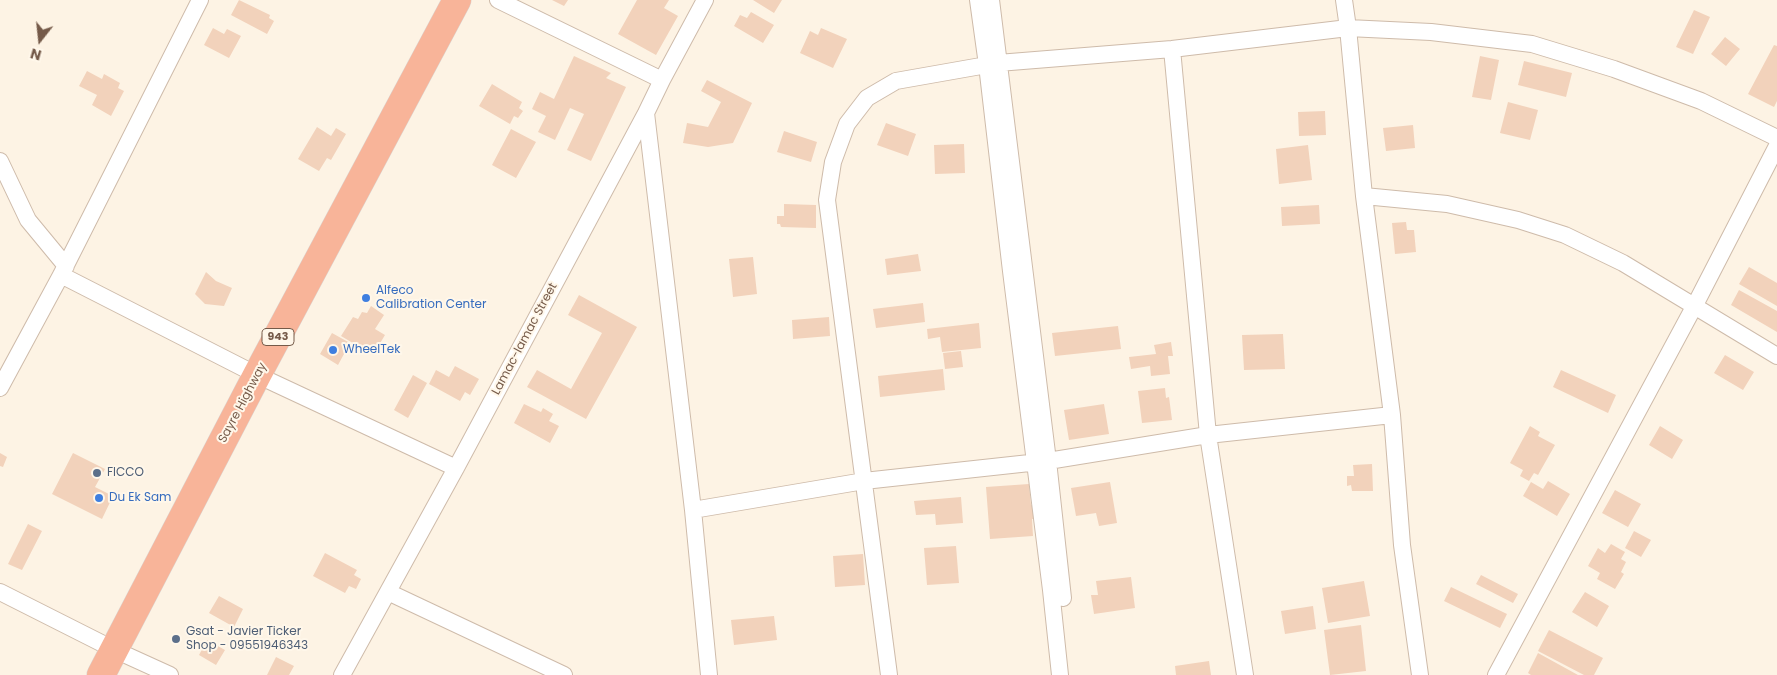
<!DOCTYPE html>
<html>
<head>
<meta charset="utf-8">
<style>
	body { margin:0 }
	#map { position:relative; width:1777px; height:675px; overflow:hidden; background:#fdf3e4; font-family:Poppins,sans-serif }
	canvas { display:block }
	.north { position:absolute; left:15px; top:15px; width:50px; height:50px; -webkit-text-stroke:4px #fff7ea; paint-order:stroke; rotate:196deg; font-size:14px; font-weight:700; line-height:20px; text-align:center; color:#755a49 }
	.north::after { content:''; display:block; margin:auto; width:18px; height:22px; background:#755a49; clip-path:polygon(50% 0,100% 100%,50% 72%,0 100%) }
</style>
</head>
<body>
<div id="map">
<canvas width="1777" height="675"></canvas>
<div class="north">N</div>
</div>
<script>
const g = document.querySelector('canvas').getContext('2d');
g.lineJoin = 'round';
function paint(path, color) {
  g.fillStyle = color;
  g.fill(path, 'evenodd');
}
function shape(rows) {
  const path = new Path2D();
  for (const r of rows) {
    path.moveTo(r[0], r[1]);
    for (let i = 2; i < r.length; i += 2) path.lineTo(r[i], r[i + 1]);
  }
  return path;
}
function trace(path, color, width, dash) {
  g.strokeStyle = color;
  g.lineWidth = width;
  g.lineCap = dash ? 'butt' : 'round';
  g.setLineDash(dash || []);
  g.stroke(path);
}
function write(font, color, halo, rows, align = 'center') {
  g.font = font + ' Poppins,sans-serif';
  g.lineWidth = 4;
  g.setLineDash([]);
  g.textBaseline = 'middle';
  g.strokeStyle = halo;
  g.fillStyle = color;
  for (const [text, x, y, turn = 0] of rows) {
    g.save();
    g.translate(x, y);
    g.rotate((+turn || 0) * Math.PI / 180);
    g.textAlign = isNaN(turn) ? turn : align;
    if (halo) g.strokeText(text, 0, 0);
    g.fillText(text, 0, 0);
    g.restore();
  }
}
paint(shape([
	[239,0,270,15,269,18,274,21,267,34,231,15],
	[552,0,568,0,564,6],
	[637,0,669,0,664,8,678,16,656,55,618,34],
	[753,0,782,0,774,13],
	[1694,10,1710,17,1693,54,1676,47],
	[751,12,774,25,763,43,734,26,740,15,747,18],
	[213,28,224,34,227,29,241,36,229,58,204,45],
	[821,28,847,39,833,68,800,53,810,31,818,35],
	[1725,37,1740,49,1726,66,1711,54],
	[1774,45,1777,46,1777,101,1774,107,1748,94],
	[574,56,611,73,606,78,626,87,591,161,567,150,584,114,570,108,555,140,538,132,546,116,532,109,540,92,554,99],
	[1480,56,1499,60,1491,100,1472,97],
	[1524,61,1572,73,1566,97,1518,85],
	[87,71,102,79,104,74,120,83,118,88,124,91,111,116,92,105,97,95,79,86],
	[707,80,752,103,733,143,708,147,683,143,687,123,708,127,721,102,701,91],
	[492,84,522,102,519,108,523,111,518,118,514,116,510,124,479,106],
	[1508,102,1538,110,1530,140,1500,133],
	[1325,111,1326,135,1299,136,1298,112],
	[886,123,916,134,908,156,877,145],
	[1413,125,1415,148,1386,151,1383,128],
	[317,127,331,136,336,128,346,134,331,160,327,158,319,171,298,159],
	[511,129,536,142,516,178,492,165],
	[784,131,817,142,811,162,777,152],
	[964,144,965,173,935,174,934,145],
	[1308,145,1312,180,1279,184,1276,149],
	[784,204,816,205,816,228,781,227,780,224,777,224,777,216,784,216],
	[1319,205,1320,224,1282,226,1281,207],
	[1406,222,1407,230,1414,230,1416,252,1395,254,1392,223],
	[918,254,921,271,887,275,885,259],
	[753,257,757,294,733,297,729,259],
	[1749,267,1777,283,1777,306,1739,284],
	[206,272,216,281,232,288,224,306,205,304,195,294],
	[1739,290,1777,311,1777,332,1731,305],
	[579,295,637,327,586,419,527,387,537,370,571,389,602,333,568,315],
	[923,303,925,322,876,328,873,309],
	[371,306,384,315,375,329,385,335,373,355,341,336,353,317,358,319,362,312,367,313],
	[829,317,830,336,793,339,792,320],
	[979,323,981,348,942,352,940,337,928,339,927,329],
	[1118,326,1121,349,1055,356,1052,333],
	[332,333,350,343,338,365,320,354],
	[1283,334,1285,369,1244,370,1242,335],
	[1171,342,1173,356,1168,356,1170,374,1151,376,1150,366,1131,369,1129,357,1156,354,1154,345],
	[961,351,963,367,945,369,943,353],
	[1725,355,1754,372,1743,390,1714,373],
	[455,366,479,379,470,395,465,392,460,401,429,384,436,370,449,377],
	[943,369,945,390,880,397,878,376],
	[1561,370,1616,395,1608,413,1553,387],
	[413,375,427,383,408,418,394,410],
	[1165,388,1166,398,1169,397,1172,420,1142,423,1138,391],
	[524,404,541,412,543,408,553,414,549,421,559,426,550,443,514,423],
	[1104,404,1109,434,1069,440,1064,410],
	[1530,426,1540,432,1538,436,1555,445,1538,475,1534,473,1529,481,1520,476,1523,470,1510,463],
	[1660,426,1683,440,1672,459,1649,445],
	[0,453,7,457,3,467,0,466],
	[73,453,105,469,95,487,113,496,102,519,52,494],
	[1372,464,1373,491,1352,491,1351,485,1347,486,1347,476,1354,476,1353,465],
	[1548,481,1570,494,1557,516,1523,496,1531,482,1543,489],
	[1110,482,1117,523,1099,526,1096,513,1076,516,1071,488],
	[1029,484,1031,505,1034,506,1035,519,1032,519,1033,536,990,539,986,487],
	[1615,490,1641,504,1628,527,1602,513],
	[961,497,963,523,936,525,935,514,916,515,914,501],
	[28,524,42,531,22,570,8,564],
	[1634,531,1651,540,1641,557,1625,548],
	[1611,544,1625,552,1621,559,1626,562,1621,572,1624,574,1615,589,1597,579,1600,573,1588,566,1598,548,1605,553],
	[956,546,959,583,927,585,924,548],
	[325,553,357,570,354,575,361,579,356,589,349,586,345,593,313,576],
	[863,554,865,585,835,587,833,556],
	[1481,575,1518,594,1513,603,1476,584],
	[1131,577,1135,608,1094,614,1091,595,1098,595,1096,581],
	[1364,581,1370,616,1328,623,1322,588],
	[1451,587,1507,614,1500,628,1444,601],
	[1585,592,1609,606,1597,627,1572,612],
	[219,596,243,609,234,627,209,613],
	[1313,606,1316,629,1285,634,1281,611],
	[774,616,777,640,734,645,731,620],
	[1361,625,1366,671,1330,675,1324,630],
	[1549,630,1603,658,1594,675,1584,675,1538,651],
	[207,640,225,650,216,665,199,655],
	[1538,653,1578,675,1531,675,1528,673],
	[276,657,294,666,289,675,267,675],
	[1209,661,1211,675,1176,675,1175,666]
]), '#f2d2bb');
const street = shape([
	[498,0,662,80],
	[978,0,987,65,1011,271,1051,590,1060,675],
	[991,0,1048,461,1063,598],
	[1344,0,1348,28,1364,196,1392,415,1402,545,1420,675],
	[1172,49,1208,435,1245,675],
	[646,113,693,510,709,675],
	[0,161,28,220,66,266],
	[1364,196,1447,204,1518,220,1565,235,1623,263,1777,356],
	[61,275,257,375,456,468],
	[0,388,61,275,200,0],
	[693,510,864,481,1048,461,1208,435,1392,415],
	[0,592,115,650,170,675],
	[388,592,564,675],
	[342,675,456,468,646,113,662,80,705,0],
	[889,675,827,200,833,162,847,124,867,98,896,81,998,63,1172,49,1348,28,1431,32,1532,44,1614,69,1701,101,1777,138],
	[1496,675,1695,305,1777,146]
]);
const highway = shape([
	[101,675,257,375,457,0]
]);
trace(street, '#cebbaa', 18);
trace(highway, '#dbd4d0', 29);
trace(street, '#fff', 16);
trace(highway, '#f8b499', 28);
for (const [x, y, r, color] of [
	[366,298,5,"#3f7fe0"],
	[333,350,5,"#3f7fe0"],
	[97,473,5,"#5c6f8a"],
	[99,498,5,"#3f7fe0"],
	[176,639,5,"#5c6f8a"]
]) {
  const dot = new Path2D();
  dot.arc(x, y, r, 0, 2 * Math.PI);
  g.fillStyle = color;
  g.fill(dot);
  trace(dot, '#fff7ea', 2);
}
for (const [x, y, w] of [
	[278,337,32]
]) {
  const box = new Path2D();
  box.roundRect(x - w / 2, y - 8.5, w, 17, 4);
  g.fillStyle = '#fff7ea';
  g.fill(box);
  trace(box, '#755a49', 1);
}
write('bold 11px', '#755a49', null, [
	["943",278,337]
]);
write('12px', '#366cbe', '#fff7ea', [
	["Alfeco",376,291],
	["Calibration Center",376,305],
	["WheelTek",343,350],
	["Du Ek Sam",109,498]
], 'left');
write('12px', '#755a49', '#fff7ea', [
	["Lamac-lamac Street",525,339,-62],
	["Sayre Highway",243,403,-62]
]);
write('12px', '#4e5e75', '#fff7ea', [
	["FICCO",107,473],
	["Gsat - Javier Ticker",186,632],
	["Shop - 09551946343",186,646]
], 'left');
</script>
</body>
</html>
